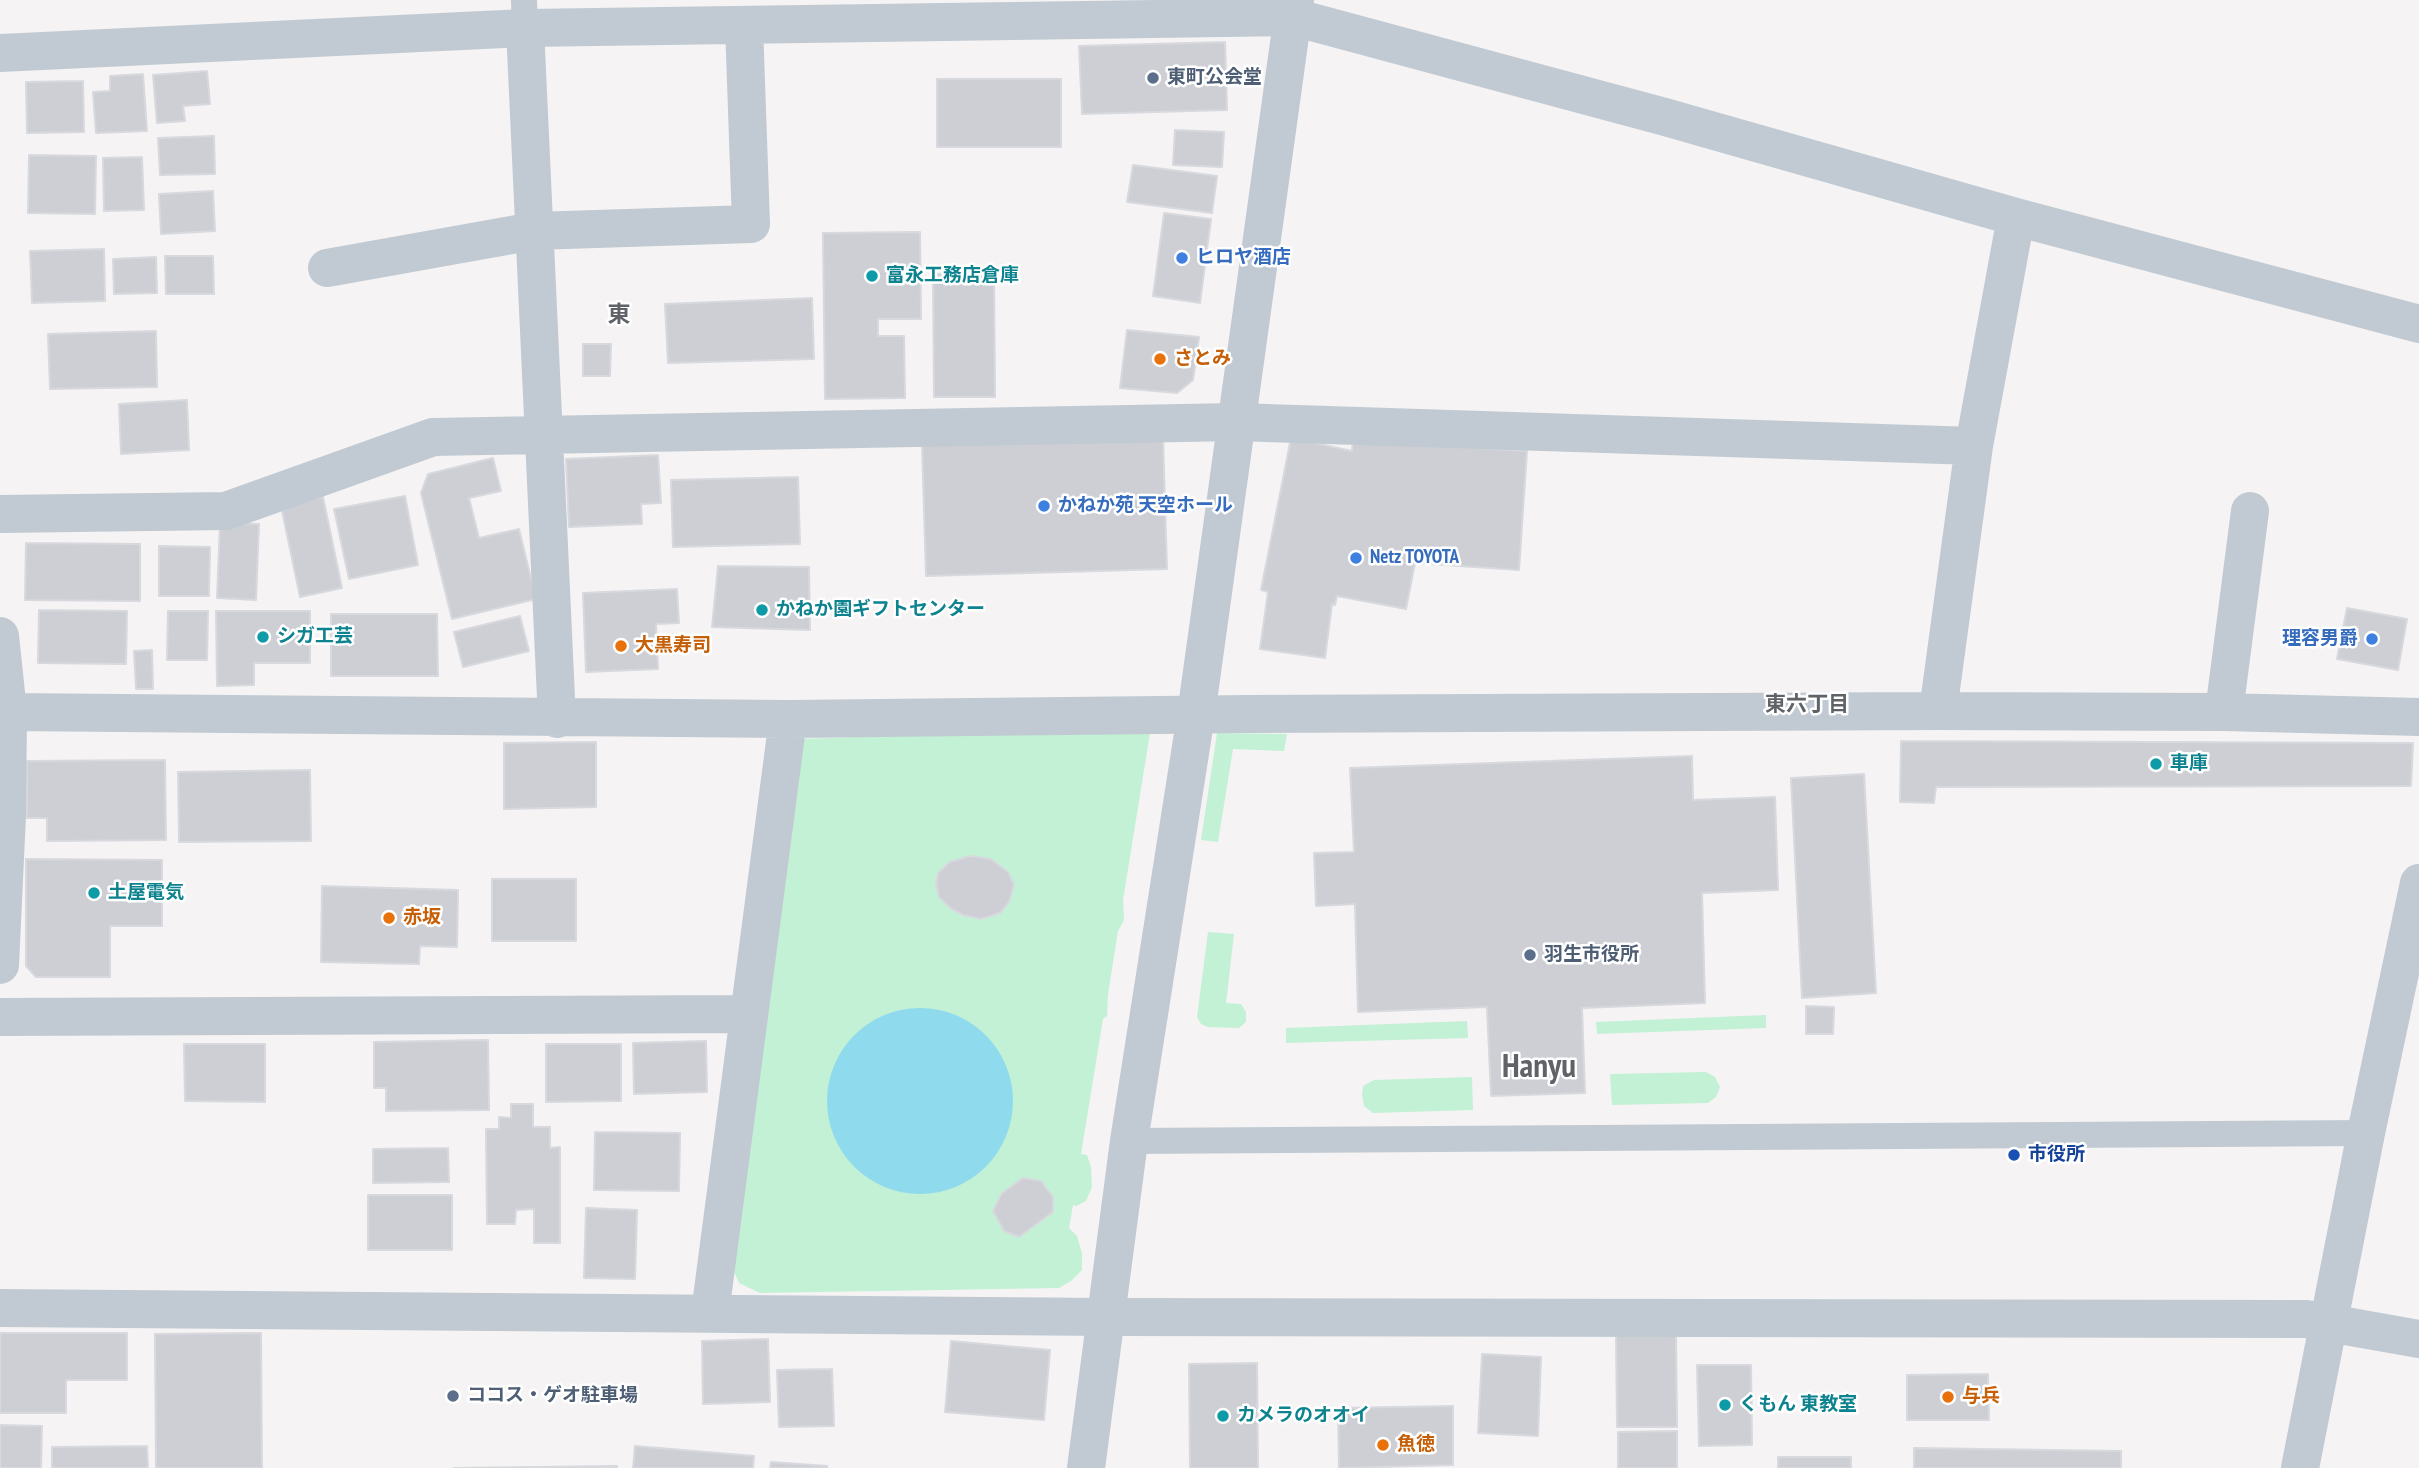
<!DOCTYPE html>
<html>
<head>
<meta charset="utf-8">
<style>
	body { margin:0 }
	canvas { display:block; background:#f5f3f3 }
</style>
</head>
<body>
<canvas width="2419" height="1468"></canvas>
<script>
const g = document.querySelector('canvas').getContext('2d');
g.lineJoin = 'round';
function paint(path, color) {
  g.fillStyle = color;
  g.fill(path, 'evenodd');
}
function shape(rows) {
  const path = new Path2D();
  for (const r of rows) {
    if (r.length === 3) {
      path.moveTo(r[0] + r[2], r[1]);
      path.arc(r[0], r[1], r[2], 0, 2 * Math.PI);
      continue;
    }
    path.moveTo(r[0], r[1]);
    for (let i = 2; i < r.length; i += 2) path.lineTo(r[i], r[i + 1]);
  }
  return path;
}
function trace(path, color, width, dash) {
  g.strokeStyle = color;
  g.lineWidth = width;
  g.lineCap = dash ? 'butt' : 'round';
  g.setLineDash(dash || []);
  g.stroke(path);
}
function write(font, color, halo, rows, align = 'center') {
  g.font = font + ' "PT Sans Narrow","Noto Sans JP",sans-serif';
  g.lineWidth = 5;
  g.setLineDash([]);
  g.textBaseline = 'middle';
  g.strokeStyle = halo;
  g.fillStyle = color;
  for (const [text, x, y, turn = 0] of rows) {
    g.save();
    g.translate(x, y);
    g.rotate((+turn || 0) * Math.PI / 180);
    g.textAlign = isNaN(turn) ? turn : align;
    if (halo) g.strokeText(text, 0, 0);
    g.fillText(text, 0, 0);
    g.restore();
  }
}
paint(shape([
	[1151,727,1123,900,1124,920,1118,931,1108,994,1107,1016,1103,1019,1081,1154,1087,1155,1091,1167,1092,1187,1086,1201,1076,1206,1073,1205,1069,1228,1077,1236,1082,1253,1082,1270,1071,1281,1059,1288,760,1293,739,1283,729,1260,798,739],
	[1217,733,1287,734,1284,751,1233,749,1218,842,1201,840],
	[1208,932,1234,934,1226,1003,1241,1004,1246,1012,1246,1022,1239,1028,1208,1027,1201,1024,1197,1017],
	[1766,1015,1766,1028,1597,1034,1596,1022],
	[1467,1021,1468,1038,1286,1043,1286,1028],
	[1706,1072,1715,1077,1720,1087,1716,1097,1708,1103,1612,1105,1610,1074],
	[1472,1077,1473,1110,1373,1113,1364,1106,1362,1095,1363,1086,1374,1080]
]), '#c3f1d5');
paint(shape([
	[920,1101,93]
]), '#90daee');
const building = shape([
	[1225,42,1227,110,1082,114,1079,46,1225,42],
	[207,71,210,104,183,106,185,121,157,123,153,75,207,71],
	[143,74,147,131,96,133,93,92,110,91,110,76,143,74],
	[937,79,1061,79,1061,147,937,147,937,79],
	[83,81,84,132,27,133,26,82,83,81],
	[1175,130,1224,132,1222,167,1173,165,1175,130],
	[214,136,215,174,160,175,158,138,214,136],
	[29,155,96,156,95,214,28,213,29,155],
	[142,157,144,210,104,211,103,158,142,157],
	[1133,165,1217,176,1212,213,1127,202,1133,165],
	[213,191,215,231,161,234,159,194,213,191],
	[1164,213,1211,219,1200,303,1153,296,1164,213],
	[920,232,921,319,878,319,878,336,904,336,905,398,825,399,823,233,920,232],
	[104,249,105,301,32,303,30,251,104,249],
	[165,256,213,256,214,294,166,294,165,256],
	[156,257,157,293,114,294,113,259,156,257],
	[994,273,995,397,934,397,933,274,994,273],
	[812,298,814,359,668,363,665,304,812,298],
	[1127,330,1199,337,1193,380,1177,393,1120,388,1127,330],
	[156,331,157,387,50,389,48,334,156,331],
	[583,344,611,344,610,376,583,376,583,344],
	[187,400,189,450,121,454,119,404,187,400],
	[1163,437,1167,569,926,576,922,444,1163,437],
	[1291,438,1352,451,1353,440,1527,451,1519,570,1415,563,1406,609,1337,596,1335,605,1332,604,1325,658,1260,649,1268,592,1261,590,1291,438],
	[658,455,661,503,641,504,642,524,569,527,566,459,658,455],
	[493,458,501,491,469,498,479,538,519,529,536,599,452,619,421,493,428,474,493,458],
	[798,477,800,544,673,547,671,480,798,477],
	[405,496,418,565,349,579,334,509,405,496],
	[323,497,342,588,300,597,281,506,323,497],
	[220,523,259,524,256,600,217,598,220,523],
	[26,543,140,544,140,601,25,600,26,543],
	[159,546,210,547,209,596,159,596,159,546],
	[718,566,809,567,810,630,712,627,718,566],
	[677,589,679,623,656,624,658,669,586,672,583,593,677,589],
	[2347,608,2407,619,2398,670,2337,659,2347,608],
	[39,610,127,611,126,664,38,663,39,610],
	[168,611,208,611,207,660,167,660,168,611],
	[216,611,310,611,310,663,254,663,254,685,217,686,216,611],
	[331,614,437,614,438,676,331,676,331,614],
	[520,616,529,651,463,667,454,632,520,616],
	[152,650,153,689,136,689,134,651,152,650],
	[1901,741,2413,743,2411,786,1936,787,1934,803,1900,802,1901,741],
	[596,742,596,807,504,809,504,743,596,742],
	[1692,756,1693,800,1775,797,1778,890,1702,893,1705,1003,1582,1008,1585,1093,1491,1096,1487,1007,1358,1012,1355,904,1316,906,1314,853,1354,852,1350,768,1692,756],
	[165,760,166,840,47,841,47,818,27,818,27,761,165,760],
	[310,770,311,841,179,842,178,772,310,770],
	[1864,774,1876,993,1802,998,1791,778,1864,774],
	[970,856,991,859,1008,872,1014,885,1009,902,1000,913,981,919,963,915,950,908,939,897,936,883,938,873,950,862,970,856],
	[26,859,162,860,162,926,110,926,110,977,36,977,26,966,26,859],
	[492,879,576,879,576,941,492,941,492,879],
	[322,886,458,890,457,947,420,946,419,964,321,962,322,886],
	[1806,1006,1834,1007,1833,1034,1806,1034,1806,1006],
	[488,1040,489,1110,386,1111,386,1088,374,1088,374,1042,488,1040],
	[706,1041,707,1092,634,1094,633,1043,706,1041],
	[184,1044,265,1044,265,1102,185,1101,184,1044],
	[546,1044,621,1044,621,1101,546,1102,546,1044],
	[511,1104,533,1104,533,1127,550,1127,550,1148,560,1147,560,1243,534,1243,534,1209,516,1210,515,1224,487,1224,486,1129,499,1129,499,1117,511,1118,511,1104],
	[595,1132,680,1133,679,1191,594,1190,595,1132],
	[448,1148,449,1182,373,1183,373,1149,448,1148],
	[1023,1178,1041,1181,1053,1197,1053,1212,1019,1237,1004,1231,993,1211,1002,1193,1023,1178],
	[368,1195,452,1195,452,1250,368,1250,368,1195],
	[586,1208,637,1210,635,1279,584,1278,586,1208],
	[1676,1331,1677,1427,1617,1427,1616,1332,1676,1331],
	[0,1333,127,1333,127,1380,66,1380,66,1413,0,1413,0,1333],
	[261,1333,262,1468,156,1468,155,1334,261,1333],
	[768,1339,770,1402,703,1404,702,1341,768,1339],
	[951,1341,1050,1350,1044,1420,945,1412,951,1341],
	[1482,1354,1541,1357,1538,1436,1478,1433,1482,1354],
	[1257,1363,1258,1468,1190,1468,1189,1364,1257,1363],
	[1697,1365,1751,1365,1752,1445,1699,1446,1697,1365],
	[832,1369,834,1426,779,1427,777,1370,832,1369],
	[1988,1374,1989,1420,1907,1420,1907,1375,1988,1374],
	[1453,1406,1453,1465,1339,1468,1338,1408,1453,1406],
	[0,1425,42,1426,41,1468,0,1468,0,1425],
	[1677,1431,1677,1468,1618,1468,1618,1432,1677,1431],
	[147,1446,148,1468,52,1468,52,1447,147,1446],
	[635,1446,754,1456,753,1468,633,1468,635,1446],
	[1914,1448,2121,1451,2121,1468,1914,1468,1914,1448],
	[1778,1457,1851,1457,1851,1468,1778,1468,1778,1457],
	[771,1462,827,1466,827,1468,770,1468,771,1462],
	[617,1466,617,1468,454,1468,617,1466]
]);
paint(building, '#cdcfd5');
trace(building, '#d7d9de', 2);
trace(shape([
	[524,0,525,28],
	[1129,1141,2366,1133]
]), '#c1cad2', 26);
trace(shape([
	[525,28,557,719],
	[0,53,525,28,1293,17,1665,117,2016,217,2419,324],
	[327,268,534,231,751,224,744,25],
	[0,514,226,511,433,437,1235,422,1974,446],
	[0,636,8,712,7,815,0,965],
	[1938,711,1974,446,2016,217],
	[8,712,788,719,1251,714,1938,711,2224,712,2419,717],
	[2224,712,2250,511],
	[0,1017,749,1014],
	[0,1308,1108,1317,2306,1319,2419,1339],
	[710,1313,788,719],
	[2300,1468,2366,1133,2419,883]
]), '#c1cad2', 38);
trace(shape([
	[1086,1468,1129,1141,1196,715,1295,0]
]), '#c1cad2', 38);
for (const [x, y, r, color] of [
	[1153,78,7,"#5c6f8a"],
	[1182,258,7,"#3f7fe0"],
	[872,276,7,"#0f9aa8"],
	[1160,359,7,"#e8710a"],
	[1044,506,7,"#3f7fe0"],
	[1356,558,7,"#3f7fe0"],
	[762,610,7,"#0f9aa8"],
	[263,637,7,"#0f9aa8"],
	[2372,639,7,"#3f7fe0"],
	[621,646,7,"#e8710a"],
	[2156,764,7,"#0f9aa8"],
	[94,893,7,"#0f9aa8"],
	[389,918,7,"#e8710a"],
	[1530,955,7,"#5c6f8a"],
	[2014,1155,7,"#1a4fb4"],
	[453,1396,7,"#5c6f8a"],
	[1948,1397,7,"#e8710a"],
	[1725,1405,7,"#0f9aa8"],
	[1223,1416,7,"#0f9aa8"],
	[1383,1445,7,"#e8710a"]
]) {
  const dot = new Path2D();
  dot.arc(x, y, r, 0, 2 * Math.PI);
  g.fillStyle = color;
  g.fill(dot);
  trace(dot, '#fff', 2.5);
}
write('bold 19px', '#4e5e75', '#fff', [
	["東町公会堂",1167,78],
	["羽生市役所",1544,955],
	["ココス・ゲオ駐車場",467,1396]
], 'left');
write('bold 19px', '#366cbe', '#fff', [
	["ヒロヤ酒店",1196,258],
	["かねか苑 天空ホール",1058,506],
	["Netz TOYOTA",1370,558],
	["理容男爵",2358,639,"right"]
], 'left');
write('bold 19px', '#0d838f', '#fff', [
	["富永工務店倉庫",886,276],
	["かねか園ギフトセンター",776,610],
	["シガ工芸",277,637],
	["車庫",2170,764],
	["土屋電気",108,893],
	["くもん 東教室",1739,1405],
	["カメラのオオイ",1237,1416]
], 'left');
write('bold 19px', '#c56008', '#fff', [
	["さとみ",1174,359],
	["大黒寿司",635,646],
	["赤坂",403,918],
	["与兵",1962,1397],
	["魚徳",1397,1445]
], 'left');
write('bold 19px', '#164399', '#fff', [
	["市役所",2028,1155]
], 'left');
write('bold 21px', '#5f6368', '#fff', [
	["東六丁目",1807,705]
]);
write('bold 23px', '#5f6368', '#fff', [
	["東",619,315]
]);
write('bold 33px', '#5f6368', '#fff', [
	["Hanyu",1539,1068]
]);
</script>
</body>
</html>
